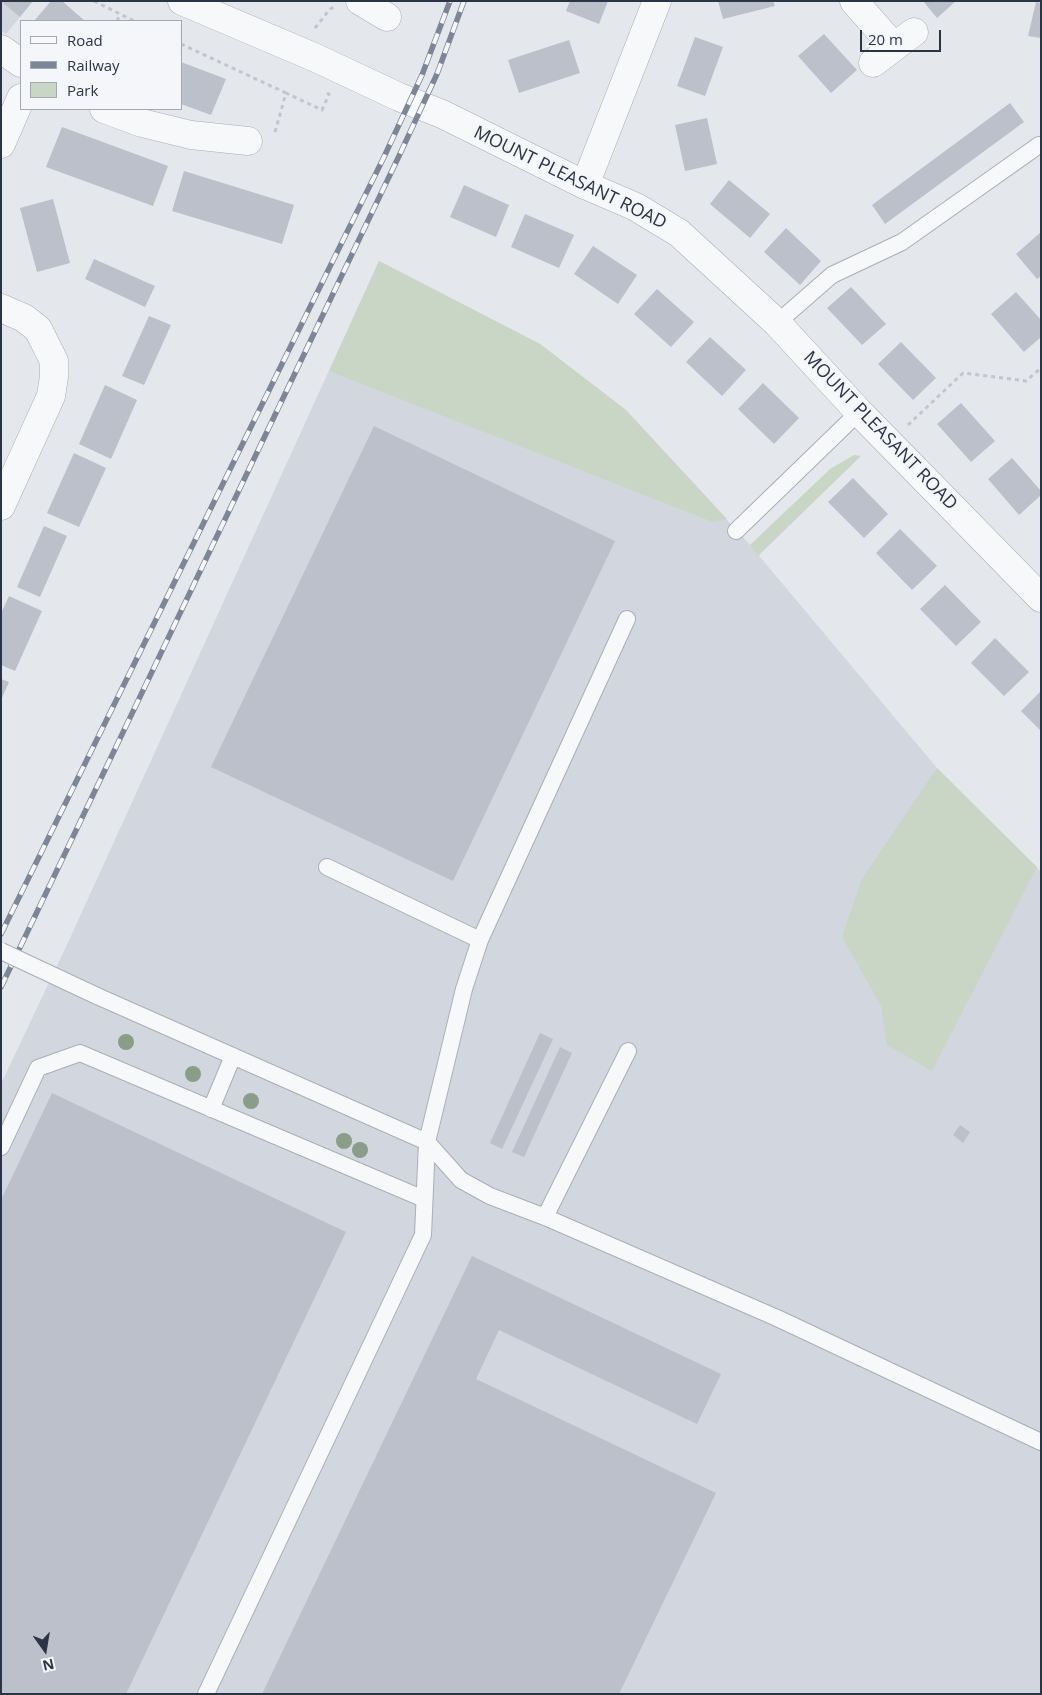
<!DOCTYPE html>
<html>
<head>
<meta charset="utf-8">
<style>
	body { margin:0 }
	#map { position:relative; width:1042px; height:1695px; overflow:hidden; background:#e4e7ec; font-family:"Open Sans",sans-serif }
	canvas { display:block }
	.frame { position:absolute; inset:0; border:2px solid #2b3445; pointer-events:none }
	.legend { position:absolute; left:20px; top:20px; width:162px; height:90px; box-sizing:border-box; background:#f4f6f9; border:1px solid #a4a8b1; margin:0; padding:6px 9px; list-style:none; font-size:15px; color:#2b3445 }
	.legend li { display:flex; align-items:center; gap:10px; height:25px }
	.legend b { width:25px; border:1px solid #a4a8b1 }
	.north { position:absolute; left:20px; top:1625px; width:50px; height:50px; -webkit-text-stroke:4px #f4f6f9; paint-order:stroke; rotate:167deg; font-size:14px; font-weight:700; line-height:20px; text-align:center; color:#2b3445 }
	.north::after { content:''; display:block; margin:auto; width:18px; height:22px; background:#2b3445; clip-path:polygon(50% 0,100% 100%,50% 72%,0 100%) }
	.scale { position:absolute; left:860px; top:30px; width:81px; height:22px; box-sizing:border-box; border:2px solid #2b3445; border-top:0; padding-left:6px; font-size:15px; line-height:18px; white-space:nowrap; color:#2b3445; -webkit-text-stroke:4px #f4f6f9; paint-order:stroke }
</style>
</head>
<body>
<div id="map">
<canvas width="1042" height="1695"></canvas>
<div class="frame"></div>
<ul class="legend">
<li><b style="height:6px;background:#f7f8fa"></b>Road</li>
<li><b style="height:6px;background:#7d8696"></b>Railway</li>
<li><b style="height:14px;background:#c9d6c5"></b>Park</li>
</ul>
<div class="north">N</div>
<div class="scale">20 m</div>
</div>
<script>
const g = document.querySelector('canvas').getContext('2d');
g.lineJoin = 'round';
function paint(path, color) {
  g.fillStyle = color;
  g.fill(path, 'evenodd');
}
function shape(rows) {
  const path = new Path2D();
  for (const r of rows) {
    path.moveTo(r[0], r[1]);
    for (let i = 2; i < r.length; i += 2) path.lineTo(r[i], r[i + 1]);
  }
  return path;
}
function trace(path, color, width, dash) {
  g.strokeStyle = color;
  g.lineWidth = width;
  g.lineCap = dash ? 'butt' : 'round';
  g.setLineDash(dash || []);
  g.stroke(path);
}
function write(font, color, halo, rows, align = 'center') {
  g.font = font + ' "Open Sans",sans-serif';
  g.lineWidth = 5;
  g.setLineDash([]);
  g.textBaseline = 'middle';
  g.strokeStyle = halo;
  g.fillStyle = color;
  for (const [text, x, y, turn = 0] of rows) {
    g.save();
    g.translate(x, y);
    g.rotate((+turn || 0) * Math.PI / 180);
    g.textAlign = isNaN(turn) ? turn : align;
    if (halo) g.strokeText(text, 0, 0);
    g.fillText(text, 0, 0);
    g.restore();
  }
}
paint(shape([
	[1,1,33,1,6,34,1,30],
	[379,261,540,344,626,410,750,545,937,768,1041,872,1041,1694,1,1694,1,1084,71,936]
]), '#d2d6de');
paint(shape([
	[379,261,540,344,626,410,727,519,713,522,329,371],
	[854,455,861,456,758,556,750,545,830,469],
	[937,768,1037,867,932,1071,887,1045,881,1006,842,937,862,879]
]), '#c9d6c5');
paint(shape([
	[1,1,33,1,20,17],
	[51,1,62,1,85,21,34,21],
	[570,1,608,1,599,24,566,11],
	[718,1,773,1,775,6,723,19],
	[923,1,956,1,937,18],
	[1036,2,1041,3,1041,38,1028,36],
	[824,34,857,70,831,93,798,56],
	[695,37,723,47,705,96,677,86],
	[569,40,580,73,519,93,508,60],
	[181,62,226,79,211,115,181,104],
	[1010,103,1024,122,885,224,872,205],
	[707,118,717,164,685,171,675,125],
	[62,127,168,166,153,206,46,167],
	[184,171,294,205,282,244,172,211],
	[729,180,770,214,750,238,710,204],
	[464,185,509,205,496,237,450,217],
	[53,199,70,263,37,272,20,208],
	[525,214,574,235,559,268,511,247],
	[786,228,821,261,800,285,764,252],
	[1041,232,1041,276,1037,279,1016,254],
	[593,246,637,275,618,304,574,274],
	[94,259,155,286,145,307,85,279],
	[851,287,886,324,862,345,827,308],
	[657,289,694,322,671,347,634,314],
	[1016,292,1041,320,1041,337,1024,352,991,314],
	[149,316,171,325,144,385,122,376],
	[710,337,746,370,722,396,686,362],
	[901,342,936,378,913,400,878,364],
	[763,383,799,418,774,444,738,409],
	[105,385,137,400,111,459,79,444],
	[961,403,995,441,971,462,937,424],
	[374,426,615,541,453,881,211,767],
	[74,453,106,468,79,527,47,513],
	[1012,458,1041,491,1041,495,1019,515,988,479],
	[853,478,888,514,864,538,828,502],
	[44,526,67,536,40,597,17,587],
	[900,529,937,566,912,590,876,553],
	[945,585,981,622,956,646,920,609],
	[9,596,42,611,15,671,1,665,1,613],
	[995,638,1029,672,1004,696,971,663],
	[1,679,9,682,1,700],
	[1041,691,1041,731,1021,711],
	[540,1033,553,1039,502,1149,490,1143],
	[560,1047,572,1053,524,1157,512,1152],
	[52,1093,346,1232,126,1694,1,1694,1,1200],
	[960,1125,970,1132,963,1143,953,1135],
	[472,1256,721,1374,697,1424,499,1330,476,1379,716,1493,619,1694,262,1694]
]), '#bbc0ca');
const service = shape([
	[777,323,832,275,902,242,1039,145],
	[736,531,859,412],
	[327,867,480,940],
	[97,996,427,1142,461,1180,490,1196,545,1217,777,1318,1041,1442],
	[211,1109,233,1056],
	[1,1147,38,1068,80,1053,424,1199],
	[545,1217,628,1051],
	[206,1694,423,1235,427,1142,464,989,480,940,627,619]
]);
const minor = shape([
	[360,1,387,17],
	[854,1,894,47],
	[1,49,21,63],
	[873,63,914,32],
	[104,109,142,123,191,135,248,141],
	[1,144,21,98],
	[585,185,657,1],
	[1,308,24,318,38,329,54,361,54,377,51,396,1,506]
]);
const tertiary = shape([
	[182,1,316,58,399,97,442,114,585,185,636,207,679,233,777,323,859,412,1041,598]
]);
trace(service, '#a9aeb7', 18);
trace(minor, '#a9aeb7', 29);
trace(tertiary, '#a9aeb7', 29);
trace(shape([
	[94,1,134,21],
	[117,21,120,15],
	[315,28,330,9,334,7],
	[181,44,286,93],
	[275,132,286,93,322,110,329,94,327,93],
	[908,425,963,373,1026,381,1041,368]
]), '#c2c5cb', 3, [4, 4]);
trace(service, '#f7f8fa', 16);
trace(minor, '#f7f8fa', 28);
trace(tertiary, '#f7f8fa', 28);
const rail = shape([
	[1,934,384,157,422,75,450,1],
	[1,987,399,156,437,74,464,1]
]);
trace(rail, '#7d8696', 5.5);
trace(rail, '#f4f6f9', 4, [11]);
const serviceBridge = shape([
	[1,951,97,996]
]);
trace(serviceBridge, '#a9aeb7', 18, []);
trace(serviceBridge, '#f7f8fa', 16);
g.fillStyle = '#899d89';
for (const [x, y] of [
	[126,1042],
	[193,1074],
	[251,1101],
	[344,1141],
	[360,1150]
]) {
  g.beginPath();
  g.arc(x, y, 8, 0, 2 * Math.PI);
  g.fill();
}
write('18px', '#2b3445', '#f4f6f9', [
	["MOUNT PLEASANT ROAD",570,178,26],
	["MOUNT PLEASANT ROAD",880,431,46]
]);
</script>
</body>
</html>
